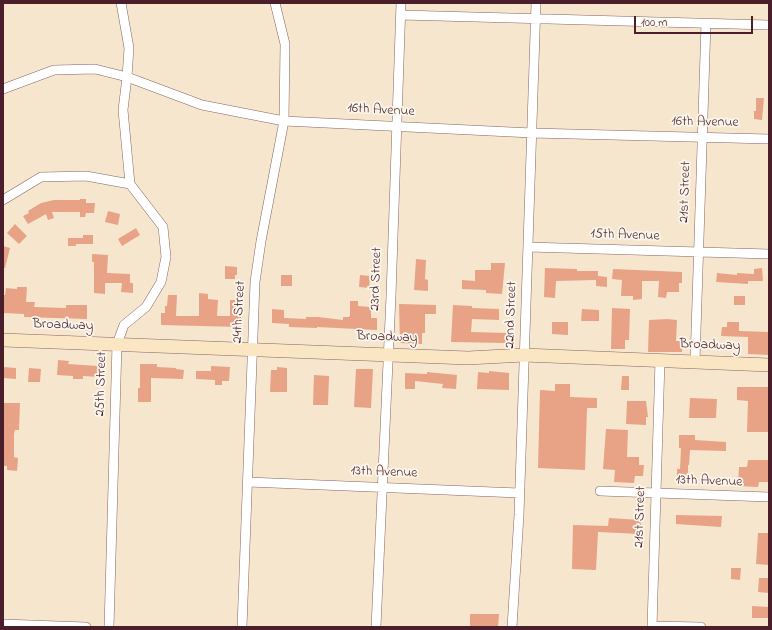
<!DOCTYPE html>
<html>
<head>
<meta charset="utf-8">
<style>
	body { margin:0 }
	#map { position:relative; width:772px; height:630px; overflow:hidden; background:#f6e6ce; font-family:"Indie Flower",sans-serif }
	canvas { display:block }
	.frame { position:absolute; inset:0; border:4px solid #4a1f2b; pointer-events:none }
	.scale { position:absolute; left:634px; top:16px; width:119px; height:18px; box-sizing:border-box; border:2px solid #4a1f2b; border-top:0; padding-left:5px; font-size:12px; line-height:14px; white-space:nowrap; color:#4a1f2b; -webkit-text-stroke:3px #fbf7ec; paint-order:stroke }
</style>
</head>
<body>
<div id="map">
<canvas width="772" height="630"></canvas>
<div class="frame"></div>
<div class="scale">100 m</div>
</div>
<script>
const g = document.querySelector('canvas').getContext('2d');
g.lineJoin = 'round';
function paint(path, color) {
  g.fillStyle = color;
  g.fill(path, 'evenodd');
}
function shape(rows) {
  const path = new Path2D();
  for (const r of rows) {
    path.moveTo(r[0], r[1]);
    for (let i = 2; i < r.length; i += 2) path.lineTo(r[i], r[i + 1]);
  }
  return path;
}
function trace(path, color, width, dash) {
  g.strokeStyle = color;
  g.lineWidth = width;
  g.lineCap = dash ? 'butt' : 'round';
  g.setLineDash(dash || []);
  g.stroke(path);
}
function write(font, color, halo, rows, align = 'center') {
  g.font = font + ' "Indie Flower",sans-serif';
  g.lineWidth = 3.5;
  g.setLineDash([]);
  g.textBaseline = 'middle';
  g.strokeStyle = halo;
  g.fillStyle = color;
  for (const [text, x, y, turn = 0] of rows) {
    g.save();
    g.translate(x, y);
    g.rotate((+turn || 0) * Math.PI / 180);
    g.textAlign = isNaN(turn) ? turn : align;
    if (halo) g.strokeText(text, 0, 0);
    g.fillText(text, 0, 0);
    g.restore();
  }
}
paint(shape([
	[756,98,764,98,762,120,754,119,754,111,756,111],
	[80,199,86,199,86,203,95,203,94,213,86,213,85,217,80,217,80,212,52,212,54,218,48,220,46,214,28,224,23,216,29,213,28,211,41,203,54,200,80,200],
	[108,211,120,214,118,225,105,222],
	[15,224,27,236,19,244,7,233],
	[136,228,140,235,122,246,118,239],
	[83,235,93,235,93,244,76,244,76,246,68,246,68,238,83,238],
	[3,246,10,248,5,268,3,268],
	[92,254,108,255,107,273,130,274,130,283,133,283,133,293,121,292,122,283,105,283,105,294,94,293,94,262,92,262],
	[416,259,426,260,425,279,428,280,428,291,414,290],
	[491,263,505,263,502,294,486,293,486,290,462,289,462,280,475,281,475,270,491,270],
	[225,266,237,267,237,275,235,275,235,279,225,279],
	[545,268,577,269,577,271,598,271,598,276,607,277,607,287,596,286,596,280,556,281,555,298,544,297],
	[762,268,763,281,748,281,748,284,716,282,717,273,737,275,737,273,754,274,754,269],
	[613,269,682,272,682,283,679,283,679,292,667,292,666,298,658,297,659,281,642,281,642,299,633,300,633,296,621,296,622,280,612,279],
	[281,275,292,275,292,286,281,286],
	[360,275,370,276,369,288,359,287],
	[17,287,27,287,26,302,35,302,34,307,66,308,66,305,87,305,87,319,24,317,24,314,3,313,3,295,5,295,6,288,17,289],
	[199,293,208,294,208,299,218,300,217,316,230,316,230,300,241,300,241,327,161,325,161,313,165,313,165,306,167,306,168,295,177,295,176,316,199,316],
	[734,296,745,296,745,305,734,305],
	[350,301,358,301,358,306,371,307,371,318,377,318,377,330,317,327,317,328,289,327,289,324,272,323,272,309,284,310,284,318,306,319,306,317,318,317,343,320,343,317,349,317,349,316,350,316],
	[399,304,436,305,436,314,425,314,425,333,422,333,422,344,400,343],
	[453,305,472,306,472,308,499,309,499,320,472,319,471,332,507,333,506,343,451,342],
	[612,308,630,309,629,340,625,340,625,349,611,349],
	[582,309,599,310,599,321,581,321],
	[667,319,677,320,676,341,683,341,682,352,648,352,649,320],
	[552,322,568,322,568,335,552,334],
	[727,322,739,322,739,331,769,332,769,355,748,354,748,337,721,336,722,327,727,327],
	[58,360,69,361,68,364,98,366,98,377,83,376,83,379,73,379,73,376,57,375],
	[140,364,157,364,157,367,176,368,176,369,184,370,183,379,151,378,151,402,138,402,138,388,140,388],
	[211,366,230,367,229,381,222,381,222,385,215,385,215,380,196,379,196,371,211,371],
	[3,367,16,368,16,379,3,378],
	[277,367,287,368,287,392,270,392,271,370,277,370],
	[29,368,41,369,40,382,28,382],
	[356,369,373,369,371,408,354,407],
	[489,371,509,373,509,390,477,389,478,372,489,373],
	[427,372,457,375,456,389,442,388,443,384,415,381,415,389,405,389,405,373,427,374],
	[314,375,329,376,328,405,313,405],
	[622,376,629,376,629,390,621,390],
	[555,384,570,384,570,397,597,398,597,408,587,408,585,470,538,468,540,390,555,391],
	[737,387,769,387,769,432,747,432,748,401,737,400],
	[690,398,717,399,716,418,689,418],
	[627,401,646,401,648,417,646,417,646,425,626,424],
	[4,403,20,403,19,430,15,430,14,434,14,457,18,458,17,471,7,470,7,466,3,466],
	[606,429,628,430,627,457,639,457,639,465,644,465,643,476,635,476,634,483,614,482,615,470,603,469],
	[679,435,695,435,695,440,726,442,726,451,690,450,689,465,688,465,688,482,677,482,677,469,680,469,681,448,679,448],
	[748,460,769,460,769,482,759,482,758,487,738,486,739,467,747,467],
	[676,515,722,516,721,527,676,524],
	[609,518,641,520,640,534,598,532,596,570,572,569,573,525,608,526],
	[758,533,769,533,769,565,756,564],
	[731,568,741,568,740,580,731,579],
	[759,578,769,578,769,593,758,592],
	[752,606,769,607,769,618,752,618],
	[470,614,499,614,498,627,470,627]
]), '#e8a286');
const minor = shape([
	[401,15,769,25],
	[3,89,54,70,95,69,127,77,202,105,284,121,532,133,769,139],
	[3,200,41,177,86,176,130,184],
	[528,247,769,254],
	[695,362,706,23],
	[248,482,519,493],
	[600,491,769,497],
	[3,624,86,627],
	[652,626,701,627],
	[109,627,117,344,124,325,146,307,161,282,166,257,163,227,130,184,123,110,127,77,129,48,121,3],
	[242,627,255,282,261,241,284,121,285,44,275,3],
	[376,627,391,296,401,3],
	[512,627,519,515,536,3],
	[652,627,660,360]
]);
const secondary = shape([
	[3,340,468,358,524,355,769,365]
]);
trace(minor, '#866564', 10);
trace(secondary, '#866564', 14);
trace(minor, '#fff', 9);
trace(secondary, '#fbe6c4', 13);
write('14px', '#4a1f2b', '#fbf7ec', [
	["16th Avenue",381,111,3],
	["16th Avenue",705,123,1],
	["21st Street",686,192,-88],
	["15th Avenue",625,236,2],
	["23rd Street",377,279,-88],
	["24th Street",240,312,-87],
	["22nd Street",512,315,-88],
	["Broadway",63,326,2],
	["Broadway",387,338,2],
	["Broadway",710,346,2],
	["25th Street",102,384,-88],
	["13th Avenue",384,473,2],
	["13th Avenue",709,482,2],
	["21st Street",641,517,-88]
]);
</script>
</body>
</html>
